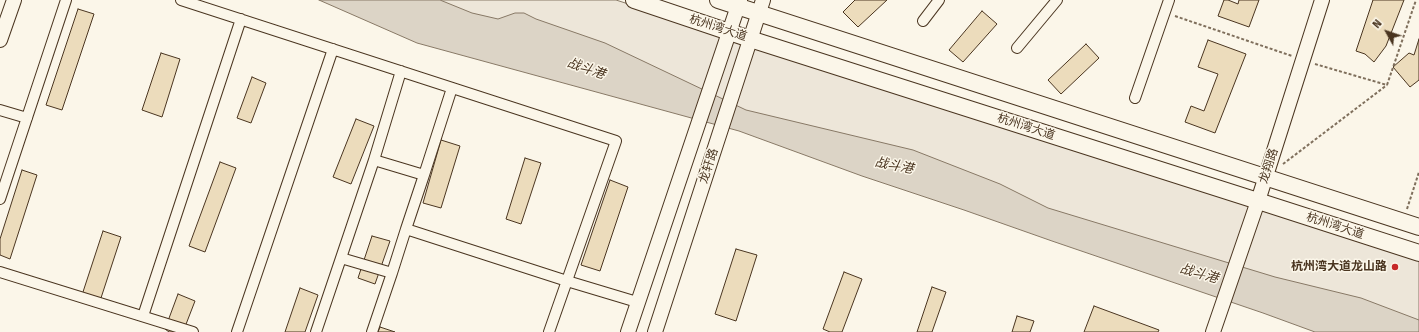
<!DOCTYPE html>
<html>
<head>
<meta charset="utf-8">
<style>
	body { margin:0 }
	#map { position:relative; width:1419px; height:332px; overflow:hidden; background:#fbf6e9; font-family:"Fira Sans",sans-serif }
	canvas { display:block }
	.north { position:absolute; left:1367px; top:12px; width:40px; height:40px; -webkit-text-stroke:3px #fbf6e9; paint-order:stroke; rotate:310deg; font-size:11px; font-weight:700; line-height:16px; text-align:center; color:#4a3520 }
	.north::after { content:''; display:block; margin:auto; width:14px; height:18px; background:#4a3520; clip-path:polygon(50% 0,100% 100%,50% 72%,0 100%) }
</style>
</head>
<body>
<div id="map">
<canvas width="1419" height="332"></canvas>
<div class="north">N</div>
</div>
<script>
const g = document.querySelector('canvas').getContext('2d');
g.lineJoin = 'round';
function paint(path, color) {
  g.fillStyle = color;
  g.fill(path, 'evenodd');
}
function shape(rows) {
  const path = new Path2D();
  for (const r of rows) {
    path.moveTo(r[0], r[1]);
    for (let i = 2; i < r.length; i += 2) path.lineTo(r[i], r[i + 1]);
  }
  return path;
}
function trace(path, color, width, dash) {
  g.strokeStyle = color;
  g.lineWidth = width;
  g.lineCap = dash ? 'butt' : 'round';
  g.setLineDash(dash || []);
  g.stroke(path);
}
function write(font, color, halo, rows, align = 'center') {
  g.font = font + ' "Fira Sans","Noto Sans SC",sans-serif';
  g.lineWidth = 3;
  g.setLineDash([]);
  g.textBaseline = 'middle';
  g.strokeStyle = halo;
  g.fillStyle = color;
  for (const [text, x, y, turn = 0] of rows) {
    g.save();
    g.translate(x, y);
    g.rotate((+turn || 0) * Math.PI / 180);
    g.textAlign = isNaN(turn) ? turn : align;
    if (halo) g.strokeText(text, 0, 0);
    g.fillText(text, 0, 0);
    g.restore();
  }
}
const green = shape([
	[429,0,616,0,1419,259,1419,325,1046,212,743,114,495,23,429,0]
]);
paint(green, '#ede6d9');
trace(green, '#887966', 1);
const water = shape([
	[319,0,440,0,472,13,498,19,515,13,524,13,536,19,605,43,746,110,913,150,1000,184,1048,208,1275,277,1361,298,1419,320,1419,332,1315,332,1263,313,1052,241,964,210,862,176,739,131,417,43,319,0]
]);
paint(water, '#dcd4c6');
trace(water, '#887966', 1);
const building = shape([
	[855,0,887,0,858,27,843,12,855,0],
	[1224,0,1228,0,1238,4,1239,0,1259,0,1249,27,1218,16,1224,0],
	[1373,0,1404,0,1386,46,1374,62,1365,54,1356,51,1373,0],
	[78,9,94,14,62,110,46,105,78,9],
	[982,11,997,24,963,62,949,50,982,11],
	[1419,39,1419,80,1410,87,1393,67,1409,53,1414,55,1419,39],
	[1208,40,1246,54,1215,133,1185,122,1191,106,1204,111,1218,74,1198,67,1208,40],
	[1086,44,1099,58,1061,94,1048,80,1086,44],
	[161,53,180,59,162,117,142,110,161,53],
	[252,77,266,83,251,123,237,118,252,77],
	[356,119,374,126,351,184,333,177,356,119],
	[441,140,460,146,441,208,423,203,441,140],
	[525,158,541,163,521,224,506,219,525,158],
	[220,162,236,168,205,252,189,246,220,162],
	[22,170,37,175,10,259,0,255,0,239,22,170],
	[610,180,628,187,600,271,581,265,610,180],
	[103,231,121,237,99,304,81,298,103,231],
	[372,236,390,241,375,284,358,278,372,236],
	[736,249,757,255,736,321,715,314,736,249],
	[844,272,862,279,842,332,830,332,823,329,844,272],
	[932,287,946,292,932,332,917,332,932,287],
	[300,288,318,295,305,332,285,332,300,288],
	[178,294,195,301,183,332,169,332,165,329,178,294],
	[1094,306,1159,330,1158,332,1084,332,1094,306],
	[1017,316,1034,321,1030,332,1012,332,1017,316],
	[380,327,395,332,378,332,380,327]
]);
paint(building, '#ecdcbc');
trace(building, '#4a3520', 1);
const street = shape([
	[181,0,616,141,549,332],
	[923,21,939,0],
	[1017,48,1057,0],
	[1135,98,1169,0],
	[0,110,27,118],
	[374,160,401,71],
	[424,175,452,88],
	[0,199,66,0],
	[406,229,392,273,341,258,374,160,424,175,406,229,567,281,637,302],
	[0,272,193,332],
	[143,316,241,19],
	[237,332,333,49],
	[316,332,341,258],
	[372,332,392,273]
]);
const secondary = shape([
	[0,40,14,0],
	[628,332,740,0],
	[655,332,763,0],
	[1213,332,1258,201,1322,0]
]);
const primary = shape([
	[634,0,750,39,1258,201,1419,253],
	[718,0,1419,227]
]);
trace(street, '#4a3520', 12);
trace(secondary, '#4a3520', 16);
trace(primary, '#4a3520', 18);
trace(shape([
	[1175,16,1292,56],
	[1315,64,1387,85,1416,0],
	[1283,164,1387,85],
	[1407,209,1419,172]
]), '#7f6f5c', 2, [3, 2]);
trace(street, '#fbf6e9', 10);
trace(secondary, '#fbf6e9', 14);
trace(primary, '#fbf6e9', 16);
for (const [x, y, r, color] of [
	[1395,267,4,"#c62828"]
]) {
  const dot = new Path2D();
  dot.arc(x, y, r, 0, 2 * Math.PI);
  g.fillStyle = color;
  g.fill(dot);
  trace(dot, '#fbf6e9', 1.5);
}
write('12px', '#4a3520', '#fbf6e9', [
	["杭州湾大道",718,28,18],
	["杭州湾大道",1026,127,18],
	["龙轩路",709,166,-72],
	["龙翔路",1269,166,-72],
	["杭州湾大道",1335,226,18]
]);
write('bold 12px', '#4a3520', '#fbf6e9', [
	["杭州湾大道龙山路",1387,267]
], 'right');
write('italic 13px', '#4a3520', '#fbf6e9', [
	["战斗港",586,69,19],
	["战斗港",894,166,11],
	["战斗港",1199,274,16]
]);
</script>
</body>
</html>
